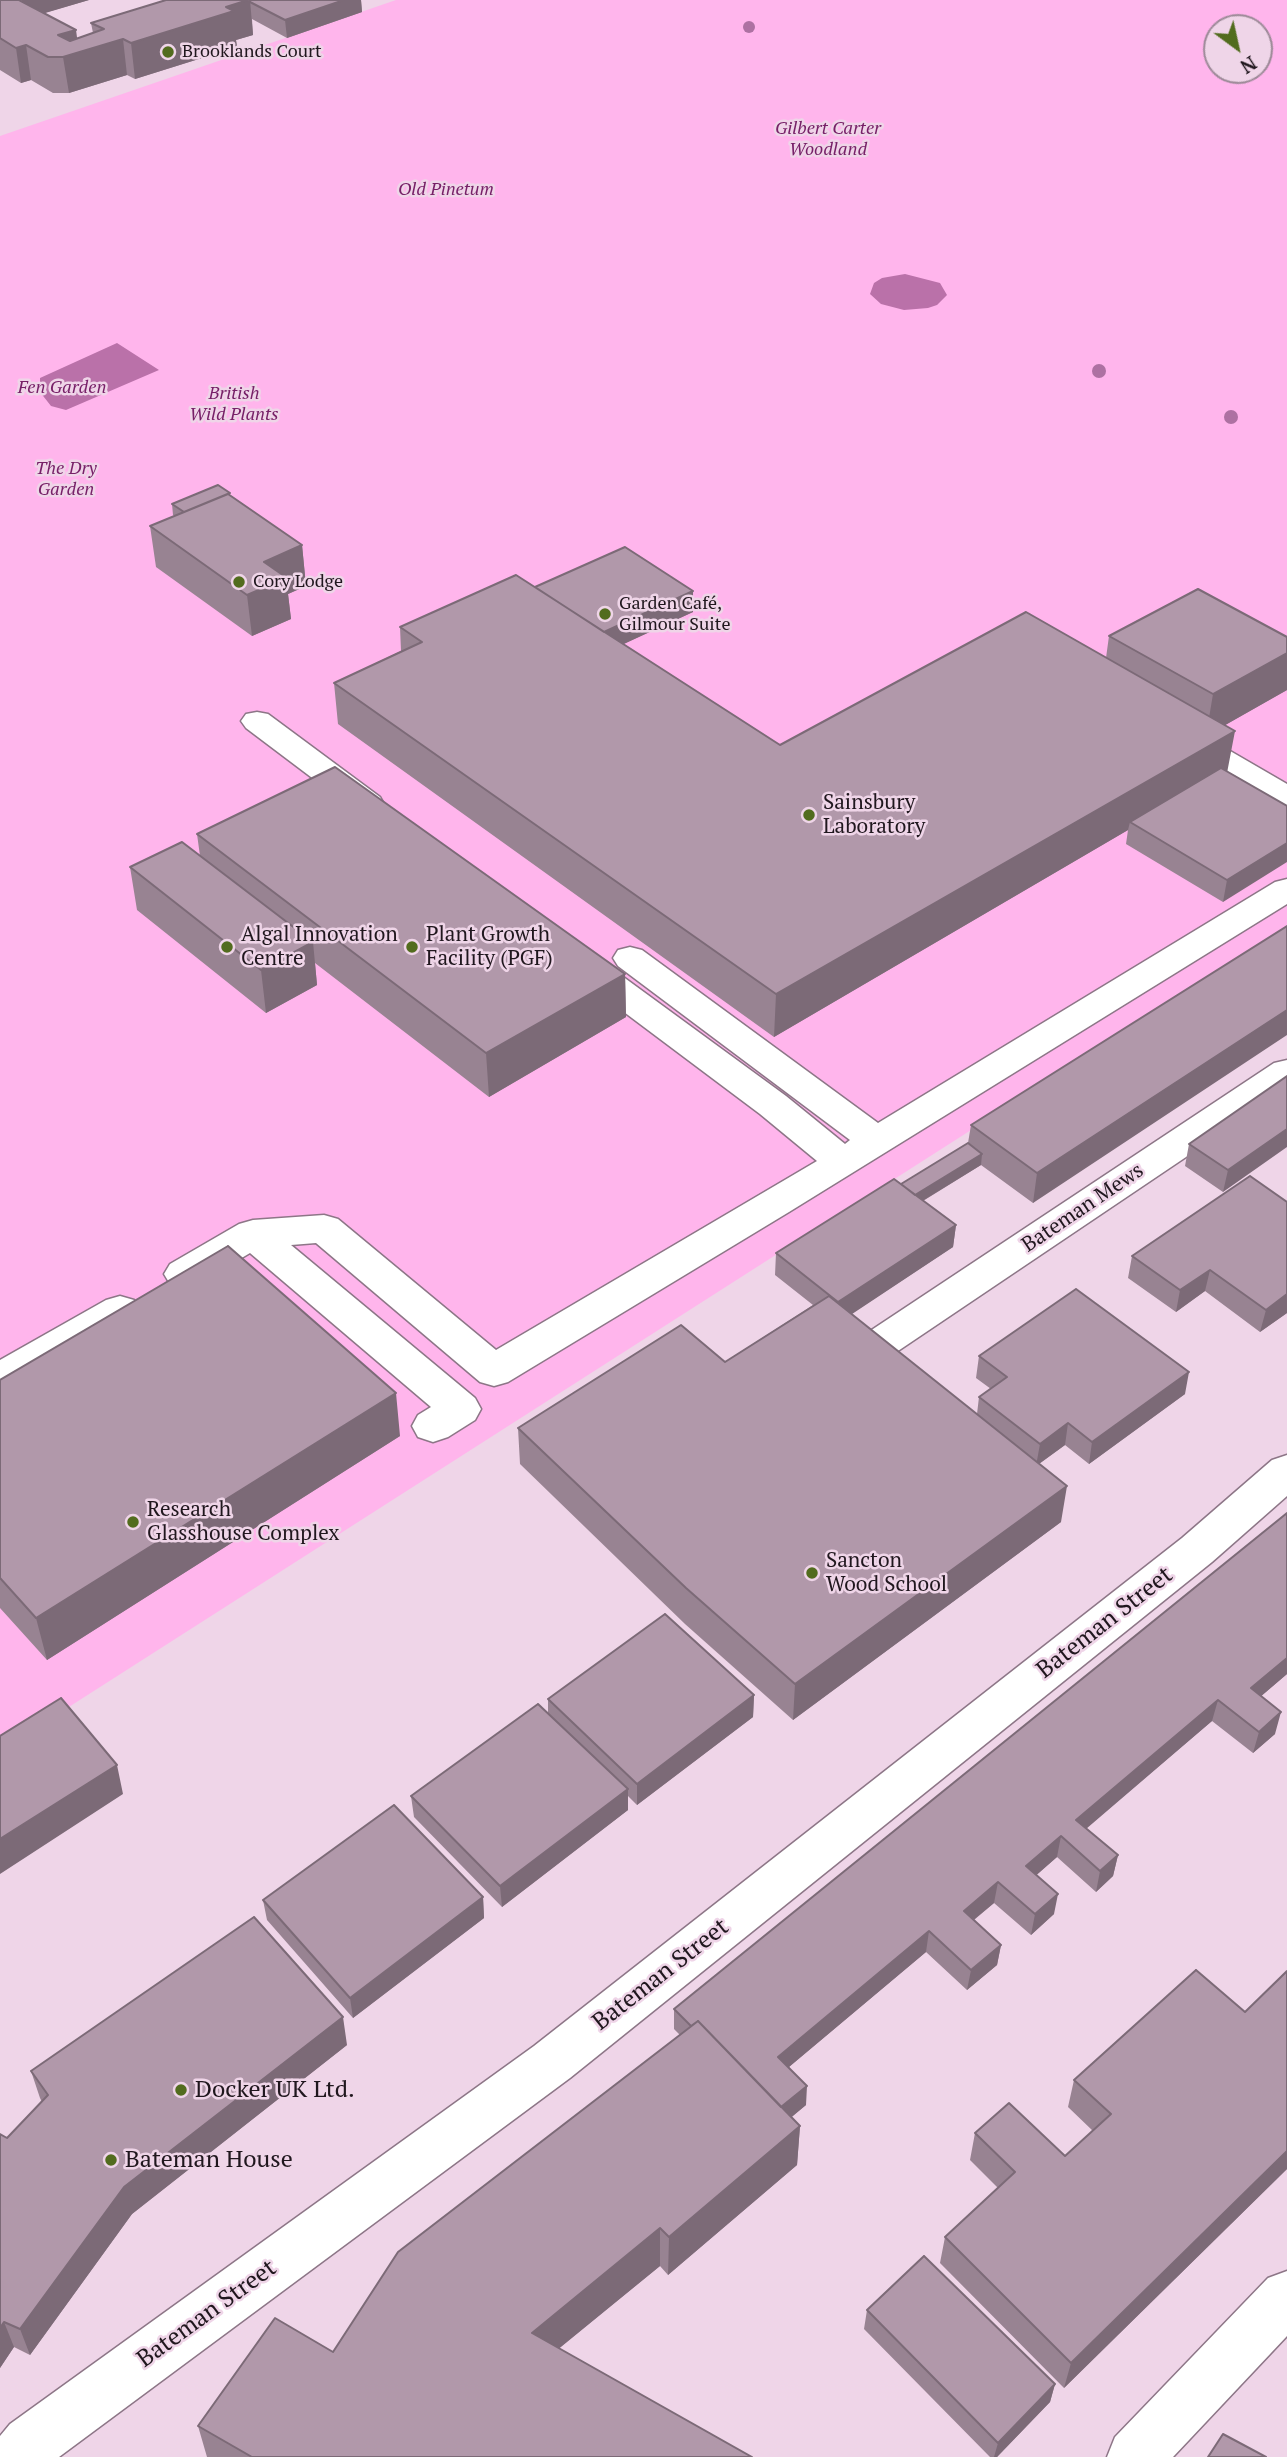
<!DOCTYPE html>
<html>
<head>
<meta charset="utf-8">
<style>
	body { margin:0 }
	#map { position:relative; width:1287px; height:2457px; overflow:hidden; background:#efd5e8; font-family:"PT Serif",serif }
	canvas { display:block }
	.north { position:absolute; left:1203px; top:14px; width:70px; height:70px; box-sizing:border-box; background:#efd5e8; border:2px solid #9c8997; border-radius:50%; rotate:147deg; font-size:19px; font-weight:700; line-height:28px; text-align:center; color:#20171e }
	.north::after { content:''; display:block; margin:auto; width:24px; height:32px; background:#526c1e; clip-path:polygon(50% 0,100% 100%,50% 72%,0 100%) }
</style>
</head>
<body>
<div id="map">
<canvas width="1287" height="2457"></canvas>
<div class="north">N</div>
</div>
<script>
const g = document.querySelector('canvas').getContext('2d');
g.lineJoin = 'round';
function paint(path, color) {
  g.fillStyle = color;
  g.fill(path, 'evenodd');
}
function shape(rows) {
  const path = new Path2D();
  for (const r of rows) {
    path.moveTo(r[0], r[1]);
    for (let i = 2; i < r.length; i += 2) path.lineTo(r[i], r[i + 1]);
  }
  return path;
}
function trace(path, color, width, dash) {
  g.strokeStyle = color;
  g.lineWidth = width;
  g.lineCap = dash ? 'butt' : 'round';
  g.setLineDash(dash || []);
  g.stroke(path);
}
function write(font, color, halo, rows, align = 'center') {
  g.font = font + ' "PT Serif",serif';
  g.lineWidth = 5;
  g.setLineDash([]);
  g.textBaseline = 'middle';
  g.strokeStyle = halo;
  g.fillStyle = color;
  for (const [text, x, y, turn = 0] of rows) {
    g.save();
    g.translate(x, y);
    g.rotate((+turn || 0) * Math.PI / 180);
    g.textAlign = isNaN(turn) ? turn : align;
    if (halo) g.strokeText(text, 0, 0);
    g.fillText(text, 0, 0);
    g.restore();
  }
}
paint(shape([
	[396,0,1287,0,1287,928,0,1751,0,136],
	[1217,28,1259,28,1259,70,1217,70]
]), '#ffb5ec');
paint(shape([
	[905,274,940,283,947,295,937,305,928,308,904,310,881,304,870,294,874,283,882,278],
	[117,343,159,370,66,410,51,406,40,392,40,378]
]), '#ba71a9');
const minor = shape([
	[257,712,268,714,380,797,384,804,380,811,368,814,356,811,246,728,241,721,246,714,257,712],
	[1183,728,1194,730,1287,784,1287,808,1276,805,1172,744,1167,737,1172,730,1183,728],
	[1287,879,1287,904,789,1212,508,1382,494,1386,480,1382,316,1243,291,1245,475,1398,481,1409,475,1420,448,1437,433,1442,418,1437,412,1426,418,1415,431,1407,250,1253,198,1284,184,1288,170,1284,164,1274,170,1264,239,1224,253,1220,324,1215,338,1219,496,1350,817,1161,760,1114,572,973,567,965,572,957,584,954,596,957,786,1096,845,1144,850,1140,618,966,613,958,618,950,630,947,642,950,878,1123,1275,882,1287,879],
	[1287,1060,1287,1089,892,1355,878,1360,864,1355,858,1345,864,1335,1274,1063,1287,1060],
	[120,1296,134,1300,140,1310,134,1320,14,1390,0,1394,0,1360,106,1300,120,1296],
	[1287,1455,1287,1496,1212,1562,570,2078,59,2457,0,2457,0,2436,10,2424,534,2046,1182,1538,1272,1460,1287,1455],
	[1287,2271,1287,2336,1173,2457,1107,2457,1115,2437,1268,2278,1287,2271]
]);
trace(minor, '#8d7687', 3);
paint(minor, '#fff');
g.fillStyle = '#ad71a2';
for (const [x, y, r] of [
	[749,27,6],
	[1099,371,7],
	[1231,417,7]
]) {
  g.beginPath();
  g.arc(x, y, r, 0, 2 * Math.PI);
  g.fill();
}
paint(shape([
	[0,0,89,0,44,13,77,38,93,33,91,23,166,0,361,0,362,12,287,38,252,19,253,35,236,40,237,47,135,79,127,75,69,93,53,93,31,80,21,83,0,70],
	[230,493,230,495,302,545,306,586,288,594,291,619,252,636,156,567,150,526,175,516,173,515,172,504],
	[535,587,693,612,623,644,780,745,1106,658,1109,636,1287,637,1287,690,1225,725,1227,771,1287,806,1223,902,1126,844,1128,830,774,1037,338,724,334,683,401,651,400,627],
	[197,834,625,974,626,1017,489,1097,315,963,317,985,266,1013,137,910,130,867,200,856],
	[1287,926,1033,1203,981,1165,923,1201,956,1225,953,1247,851,1314,977,1414,979,1397,991,1389,976,1378,979,1356,1185,1394,1089,1464,1065,1445,1039,1464,1061,1522,793,1720,685,1624,520,1464,518,1428,725,1362,813,1305,775,1275,776,1253,901,1184,968,1143,971,1125],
	[1287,1076,1223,1192,1185,1166,1189,1144],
	[1287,1202,1287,1313,1260,1332,1205,1291,1176,1312,1128,1278,1132,1256],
	[0,1380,400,1436,47,1660,0,1608],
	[1287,1513,1287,1674,1261,1696,1275,1734,1253,1753,1212,1721,1086,1828,1118,1855,1113,1876,1096,1892,1057,1857,1036,1875,1054,1914,1031,1935,994,1903,974,1920,1001,1945,997,1965,967,1990,926,1952,789,2067,806,2105,791,2117,800,2126,797,2165,668,2275,660,2266,559,2348,752,2457,207,2457,198,2426,333,2352,680,2035,674,2029,674,2009],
	[754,1695,753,1717,637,1805,628,1796,628,1810,502,1907,414,1817,411,1796,548,1714,548,1699],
	[483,1897,484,1918,353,2018,267,1920,263,1900],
	[1287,1971,1287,2169,1064,2388,940,2263,945,2237,998,2188,970,2160,975,2133,1065,2156,1093,2131,1068,2107,1074,2080,1245,2012],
	[347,2045,132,2214,30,2355,14,2347,0,2368,7,2138,42,2102,40,2098,31,2071],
	[867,2310,1055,2384,1050,2402,997,2457,990,2457,864,2329]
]), '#988392');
paint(shape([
	[22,0,89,0,25,19],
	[250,0,253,35,236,40,237,47,135,79,131,43,226,7],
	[344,0,361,0,362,12,287,38,285,20],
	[76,30,79,52,123,39,127,75,69,93,63,57,58,35],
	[26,45,31,80,21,83,16,48],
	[302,545,306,586,288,594,291,619,252,636,247,595,264,562],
	[693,591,693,612,585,662,585,641],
	[1287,653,1287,690,1206,736,1213,694],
	[1235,731,1227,773,1130,822,1128,830,774,1037,776,994],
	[1287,843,1287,862,1223,902,1227,880],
	[313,942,317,985,266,1013,261,970],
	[625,974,626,1017,489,1097,486,1053],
	[1287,1010,1287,1035,1033,1203,1037,1173],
	[1287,1129,1287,1147,1223,1192,1228,1170],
	[982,1154,981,1165,906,1211,907,1200],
	[956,1225,953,1247,837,1324,838,1302],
	[1210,1270,1205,1291,1176,1312,1180,1290],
	[1287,1294,1287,1313,1260,1332,1266,1310],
	[1189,1372,1185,1394,1089,1464,1092,1442],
	[396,1393,400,1436,47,1660,36,1618],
	[1068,1423,1065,1445,1036,1466,1040,1444],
	[1067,1486,1061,1522,793,1720,795,1684],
	[1287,1658,1287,1674,1245,1710,1251,1688],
	[754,1695,753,1717,637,1805,637,1784],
	[1218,1700,1212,1721,1072,1841,1076,1820],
	[1281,1712,1275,1734,1253,1753,1259,1732],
	[117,1765,123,1794,0,1874,0,1839],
	[628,1789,628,1810,502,1907,500,1886],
	[1061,1836,1057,1857,1023,1887,1026,1866],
	[1118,1855,1113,1876,1096,1892,1100,1871],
	[998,1882,994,1903,960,1931,964,1911],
	[1058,1894,1054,1914,1031,1935,1035,1914],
	[483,1897,484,1918,353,2018,350,1998],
	[929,1931,926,1952,777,2077,778,2057],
	[1001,1945,997,1965,967,1990,971,1970],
	[343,2017,347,2045,132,2214,30,2355,20,2329,124,2187],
	[807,2086,806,2105,774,2132,775,2112],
	[800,2126,797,2165,668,2275,669,2237],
	[1287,2151,1287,2169,1064,2388,1071,2363],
	[660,2228,660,2266,534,2369,532,2333],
	[4,2322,14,2347,0,2368,0,2328],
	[1055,2384,1050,2402,997,2457,994,2457,998,2443]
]), '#7c6a77');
const building = shape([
	[0,0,19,0,76,30,58,35,70,41,104,29,91,23,166,0,248,0,226,7,234,11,131,43,123,39,63,57,48,57,26,45,16,48,0,38,0,0],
	[250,0,344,0,285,20,250,2,250,0],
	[218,485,230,493,184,512,172,504,218,485],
	[228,494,302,545,264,562,287,578,247,595,150,526,228,494],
	[625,547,693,591,604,632,535,587,625,547],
	[516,575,780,745,1026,612,1235,731,776,994,334,683,422,642,400,627,516,575],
	[1198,589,1287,637,1287,653,1213,694,1109,636,1198,589],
	[335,767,625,974,486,1053,197,834,335,767],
	[1221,768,1287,806,1287,843,1227,880,1130,822,1221,768],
	[182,842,313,942,261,970,130,867,182,842],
	[1287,926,1287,1010,1037,1173,971,1125,1287,926],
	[1287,1076,1287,1129,1228,1170,1189,1144,1287,1076],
	[968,1143,982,1154,915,1195,901,1184,968,1143],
	[1250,1176,1287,1202,1287,1294,1266,1310,1210,1270,1180,1290,1132,1256,1250,1176],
	[894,1179,956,1225,838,1302,776,1253,894,1179],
	[228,1246,396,1393,36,1618,0,1578,0,1380,228,1246],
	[1076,1289,1189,1372,1092,1442,1068,1423,1040,1444,979,1397,1007,1377,979,1356,1076,1289],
	[829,1296,1067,1486,795,1684,686,1588,518,1428,681,1325,725,1362,829,1296],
	[1287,1513,1287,1658,1251,1688,1281,1712,1259,1732,1218,1700,1076,1820,1118,1855,1100,1871,1061,1836,1026,1866,1058,1894,1035,1914,998,1882,964,1911,1001,1945,971,1970,929,1931,778,2057,807,2086,781,2107,698,2021,691,2026,674,2009,1287,1513],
	[665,1614,754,1695,637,1784,548,1699,665,1614],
	[61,1698,117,1765,0,1839,0,1736,61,1698],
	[538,1704,628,1789,500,1886,411,1796,538,1704],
	[394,1805,483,1897,350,1998,263,1900,394,1805],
	[254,1917,343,2017,124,2187,20,2329,4,2322,0,2328,0,2134,7,2138,48,2095,31,2071,254,1917],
	[1196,1970,1245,2012,1287,1971,1287,2151,1071,2363,945,2237,1015,2172,975,2133,1009,2103,1065,2156,1111,2114,1074,2080,1196,1970],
	[698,2021,800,2126,669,2237,660,2228,532,2333,752,2457,252,2457,198,2426,275,2318,333,2352,398,2252,698,2021],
	[924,2256,1055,2384,998,2443,867,2310,924,2256],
	[1223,2434,1266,2457,1208,2457,1223,2434]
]);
paint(building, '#b198aa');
trace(building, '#7c6a77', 2);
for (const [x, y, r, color] of [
	[168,52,7,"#526c1e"],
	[239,582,7,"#526c1e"],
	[605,614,7,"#526c1e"],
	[809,815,7,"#526c1e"],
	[227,947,7,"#526c1e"],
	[412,947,7,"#526c1e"],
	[133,1522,7,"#526c1e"],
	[812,1573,7,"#526c1e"],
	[181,2090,7,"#526c1e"],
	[111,2160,7,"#526c1e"]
]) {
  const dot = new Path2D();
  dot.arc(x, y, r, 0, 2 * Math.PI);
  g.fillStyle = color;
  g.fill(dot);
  trace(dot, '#efd5e8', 2.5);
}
write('18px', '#20171e', '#efd5e8', [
	["Brooklands Court",182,52],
	["Cory Lodge",253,582],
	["Garden Café,",619,604],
	["Gilmour Suite",619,625]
], 'left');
write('italic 18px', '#772068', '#efd5e8', [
	["Gilbert Carter",828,129],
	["Woodland",828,150],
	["Old Pinetum",446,190],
	["Fen Garden",62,388],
	["British",234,394],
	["Wild Plants",234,415],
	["The Dry",66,469],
	["Garden",66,490]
]);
write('21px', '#20171e', '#efd5e8', [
	["Sainsbury",823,803],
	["Laboratory",823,827],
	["Algal Innovation",241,935],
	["Centre",241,959],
	["Plant Growth",426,935],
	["Facility (PGF)",426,959],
	["Research",147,1510],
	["Glasshouse Complex",147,1534],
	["Sancton",826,1561],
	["Wood School",826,1585]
], 'left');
write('21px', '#20171e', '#efd5e8', [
	["Bateman Mews",1083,1208,-34]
]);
write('24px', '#20171e', '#efd5e8', [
	["Bateman Street",1105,1623,-38],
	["Bateman Street",661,1975,-38],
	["Bateman Street",207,2314,-36]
]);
write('24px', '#20171e', '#efd5e8', [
	["Docker UK Ltd.",195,2090],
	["Bateman House",125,2160]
], 'left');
</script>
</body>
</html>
